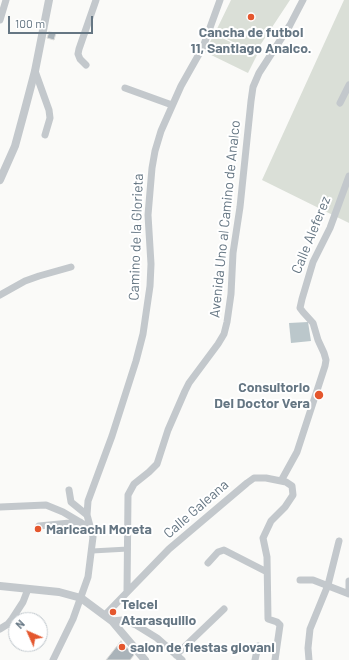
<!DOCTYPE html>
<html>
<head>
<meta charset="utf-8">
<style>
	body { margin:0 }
	#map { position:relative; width:349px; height:660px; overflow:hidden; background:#fafaf8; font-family:Barlow,sans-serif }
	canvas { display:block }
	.north { position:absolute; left:8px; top:612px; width:40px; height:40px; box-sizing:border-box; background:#fff; border:1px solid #c1c8cd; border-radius:50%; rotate:315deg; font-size:11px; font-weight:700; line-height:16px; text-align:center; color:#657683 }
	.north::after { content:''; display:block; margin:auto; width:14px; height:18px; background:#e4572e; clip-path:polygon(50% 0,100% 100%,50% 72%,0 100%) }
	.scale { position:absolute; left:8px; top:16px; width:85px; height:18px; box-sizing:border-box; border:2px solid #657683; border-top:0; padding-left:5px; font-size:12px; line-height:14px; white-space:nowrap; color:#657683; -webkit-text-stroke:3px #fff; paint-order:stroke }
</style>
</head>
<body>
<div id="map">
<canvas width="349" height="660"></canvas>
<div class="north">N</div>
<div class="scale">100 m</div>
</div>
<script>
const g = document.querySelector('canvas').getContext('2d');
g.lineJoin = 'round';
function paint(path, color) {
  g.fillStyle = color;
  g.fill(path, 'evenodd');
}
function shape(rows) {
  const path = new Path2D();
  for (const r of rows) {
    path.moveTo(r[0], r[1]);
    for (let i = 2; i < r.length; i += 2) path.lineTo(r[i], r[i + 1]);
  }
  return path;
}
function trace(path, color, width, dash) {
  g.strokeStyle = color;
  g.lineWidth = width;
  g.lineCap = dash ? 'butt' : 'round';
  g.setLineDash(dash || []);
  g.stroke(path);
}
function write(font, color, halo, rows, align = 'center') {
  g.font = font + ' Barlow,sans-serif';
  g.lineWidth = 4;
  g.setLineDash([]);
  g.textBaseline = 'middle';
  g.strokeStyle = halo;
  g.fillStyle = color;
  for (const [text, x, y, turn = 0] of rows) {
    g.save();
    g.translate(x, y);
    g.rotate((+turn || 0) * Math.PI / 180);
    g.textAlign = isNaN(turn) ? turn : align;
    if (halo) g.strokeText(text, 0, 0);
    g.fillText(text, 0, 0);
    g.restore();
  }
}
paint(shape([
	[231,0,290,0,255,53,215,33],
	[344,0,349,0,349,223,262,180],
	[214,34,257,55,248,73,205,52]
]), '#dadfd7');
paint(shape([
	[308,322,311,341,291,343,289,323]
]), '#bbc7cb');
const building = shape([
	[49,32,56,33,54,40,47,38,49,32],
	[121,641,134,655,130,660,106,660,121,641]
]);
paint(building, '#aab3b9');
trace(building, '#dcdcda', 1);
trace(shape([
	[92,551,128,549]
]), '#c3c8cc', 5);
trace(shape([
	[0,20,6,0],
	[86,65,80,59,78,54,79,49,96,0],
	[35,71,49,110,50,118,45,135],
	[125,88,172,105],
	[340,103,349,85],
	[0,295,25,281,39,276,71,267],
	[281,481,297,452,325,366,326,360,324,353,318,340,313,323,303,312,300,308,302,299,313,262,330,228,349,176],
	[69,490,71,502,87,515],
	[0,507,46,505,63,512,90,528],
	[39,526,80,522],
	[208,563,218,552,224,550,267,572],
	[300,580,313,580,349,594],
	[349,581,349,594],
	[127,592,128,495,134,484,149,472,157,464,168,430,185,391,189,383,218,344,224,334,227,322,231,294,233,253,240,207,251,101,253,87,259,73,290,25,303,0],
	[105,615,169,549,247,483,254,478,266,478,286,482,292,486,293,495,285,507,271,521,263,538,267,557,268,619,277,622,280,625,275,660],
	[112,621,122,620,136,625,157,638,182,660],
	[0,629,8,624,12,619,23,602,28,589],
	[176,655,224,609],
	[53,660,73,619,88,577,93,537,87,515,88,501,112,436,136,361,143,334,150,286,151,264,148,215,152,168,155,151,161,131,181,86,203,47,220,0],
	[255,660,258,646],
	[309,660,308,648,310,629,328,585,339,541]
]), '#c3c8cc', 7);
trace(shape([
	[0,180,15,146,25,109,35,71,49,0],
	[0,586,59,592,81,598,112,621,145,660]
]), '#c3c8cc', 8);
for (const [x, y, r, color] of [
	[251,17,4,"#e4572e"],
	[319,395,5,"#e4572e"],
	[38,529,4,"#e4572e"],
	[113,612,4,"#e4572e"],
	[122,647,4,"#e4572e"]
]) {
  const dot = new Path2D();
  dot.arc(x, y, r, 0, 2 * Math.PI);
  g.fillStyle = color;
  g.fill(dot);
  trace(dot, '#fff', 1.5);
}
write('bold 14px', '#657683', '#fff', [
	["Cancha de futbol",251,32,"center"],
	["11, Santiago Analco.",251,48,"center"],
	["Consultorio",310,387,"right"],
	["Del Doctor Vera",310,403,"right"],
	["Maricachi Moreta",46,529],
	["Telcel",121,604],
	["Atarasquillo",121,620],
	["salon de fiestas giovani",130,647]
], 'left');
write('14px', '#657683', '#fff', [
	["Avenida Uno al Camino de Analco",225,219,-84],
	["Calle Aleferez",311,235,-68],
	["Camino de la Glorieta",136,237,-88],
	["Calle Galeana",196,509,-41]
]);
</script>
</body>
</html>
